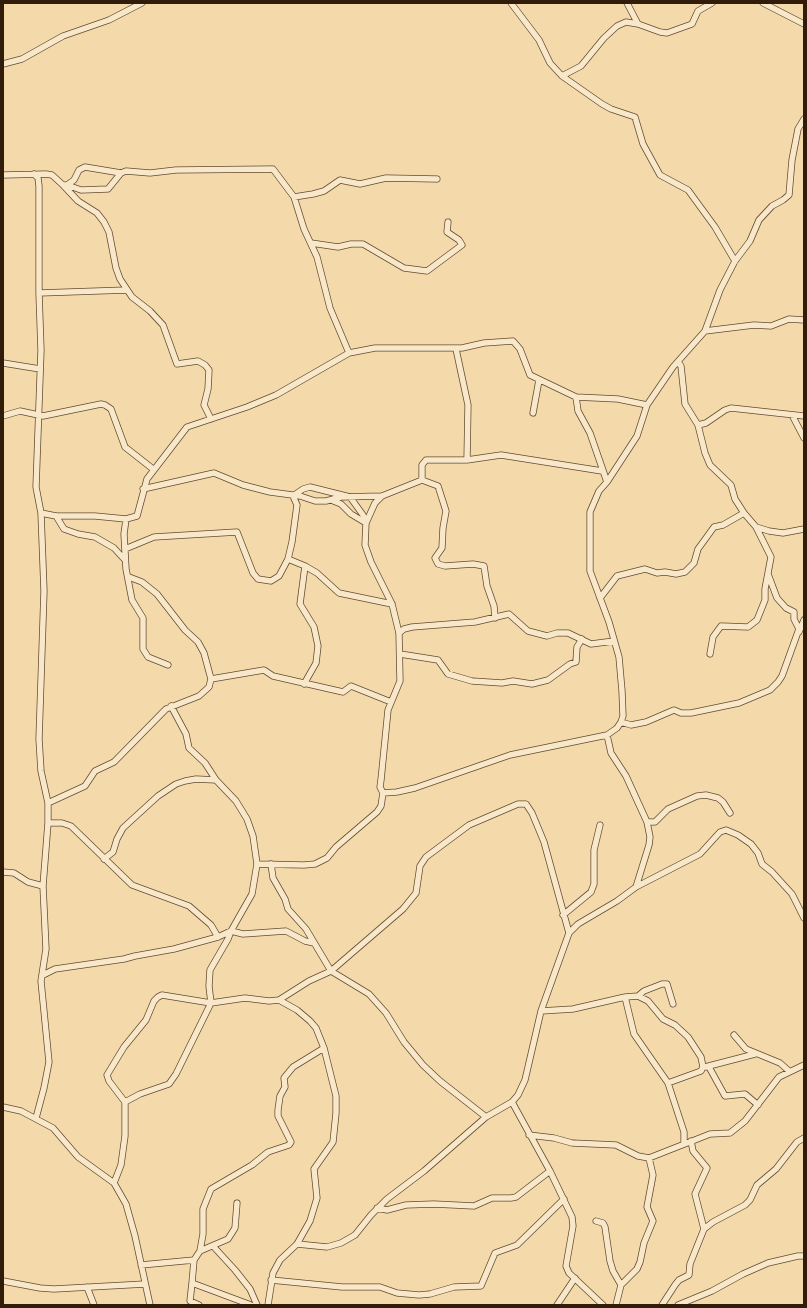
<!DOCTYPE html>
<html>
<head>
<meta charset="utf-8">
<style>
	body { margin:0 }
	#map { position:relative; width:807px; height:1308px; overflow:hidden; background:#f4daab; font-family:"Gentium Book Plus",serif }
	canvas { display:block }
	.frame { position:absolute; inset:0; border:4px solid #301c09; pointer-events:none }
</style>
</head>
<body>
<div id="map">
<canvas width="807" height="1308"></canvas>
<div class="frame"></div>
</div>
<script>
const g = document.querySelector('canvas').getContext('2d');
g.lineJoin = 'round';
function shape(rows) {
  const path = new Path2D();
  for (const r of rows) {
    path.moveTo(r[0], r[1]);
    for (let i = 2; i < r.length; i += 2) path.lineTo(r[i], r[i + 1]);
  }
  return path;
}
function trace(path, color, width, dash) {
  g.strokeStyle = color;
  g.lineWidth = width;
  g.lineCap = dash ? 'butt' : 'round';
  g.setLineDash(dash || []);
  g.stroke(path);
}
const street = shape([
	[511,3,539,40,550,63,562,76,581,66,604,38,617,26,626,22,638,24,660,32,667,33,692,24,698,11,712,3],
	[627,3,638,24],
	[763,3,804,24],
	[3,64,22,59,63,36,109,20,142,3],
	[562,76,602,104,611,109,635,117,643,144,660,175,688,190,715,227,735,261],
	[34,174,38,178,39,186,39,293,41,350,36,487,41,513,44,591,39,739,41,771,48,803,48,823,43,886,46,949,41,981,49,1062,44,1088,36,1118],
	[3,175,46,174,52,175,63,185,67,185,74,180,79,170,85,167,121,173,126,171,150,173,176,170,273,169,294,197,304,229,317,257,330,308,349,353],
	[63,185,78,201,97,213,104,222,109,232,116,268,120,279,132,297,150,311,163,325,177,364,198,361,205,365,209,370,208,389,204,405,211,419],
	[67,185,81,190,108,189,121,173],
	[294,197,313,194,324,191,340,180,360,184,386,178,437,179],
	[311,243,338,247,351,244,363,244,404,268,427,271,462,245,459,240,447,232,448,222],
	[39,293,127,290],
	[705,331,720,290,735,261,750,241,759,220,772,206,783,200,789,195,792,160,798,129,804,119],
	[456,349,468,405,467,460],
	[678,362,681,366,685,404,698,425,705,453,710,465,731,485,735,499,744,513,756,527,769,531,783,533,804,529],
	[3,363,40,369],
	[533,413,539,380],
	[792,415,804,438],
	[3,416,20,411,43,416,101,404,105,405,111,409,125,447,153,469],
	[698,425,706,423,725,410,731,408,804,416],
	[422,480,438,486,446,511,443,528,442,548,435,558,438,564,445,566,473,564,484,566,487,586,494,606,495,618],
	[607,482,637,436,647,405],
	[143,489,214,473,243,485,270,492,300,496,315,501,326,501,341,497,382,496,422,480,422,465,426,460,467,460,501,455,602,471],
	[331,500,341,504,351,514,366,523,375,503,382,496],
	[41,513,56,516,95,516,126,519,137,516,147,479,187,427,247,407,276,395,349,353,375,348,462,348,484,343,513,341,520,349,530,375,576,397,618,399,647,405,673,367,705,331,754,325,771,326,789,319,804,320],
	[56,516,64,529,78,534,95,537,114,548,125,560],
	[126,519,124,534,126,569,132,600,143,618,143,649,148,657,168,665],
	[125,549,154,537,237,532,253,573,258,579,271,581,279,576,288,559,292,542,297,505,293,496,303,489,310,487,350,497,363,515,366,523,365,545,371,562,392,604,399,633,400,681,388,710,381,780,380,787,383,793,381,806,377,812,336,847,327,858,315,864,304,865,257,864],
	[288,559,305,566,317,573,339,593,392,604],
	[600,598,617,576,645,569,657,573,665,572,676,574,685,572,694,563,698,549,714,527,723,525,744,513],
	[799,632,804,620],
	[399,633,404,629,412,627,475,622,509,614,528,631,547,636,557,633,568,633,591,644,614,641],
	[400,654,438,660,448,674,472,681,502,683,513,681,532,684,548,680,570,664,576,662,577,647,582,639],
	[710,654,713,637,721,626,748,627,757,620,765,600,765,589,771,557,756,527],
	[211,679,264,670,273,676,343,692,351,686,391,702],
	[304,684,316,663,318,646,314,627,300,604,305,566],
	[621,722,631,725,646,722,674,710,681,713,691,713,739,703,770,690,778,682,782,676,799,629,794,619,794,612,786,608,777,598,768,574],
	[607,735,611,753,626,776,647,822,650,837,649,845,636,887],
	[383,793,397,792,415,788,510,755,607,735,617,728,621,722,623,716,622,691,619,657,609,622,590,571,590,512,599,491,607,482,590,433,578,411,576,397],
	[48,803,85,786,95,771,114,762,166,709,199,696,209,687,211,679,204,653,198,642,185,630,157,594,142,582,129,577],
	[647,822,655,822,668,809,697,796,706,795,718,798,723,802,730,813],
	[48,823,62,823,71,826,132,885,189,906,211,925,218,937],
	[104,859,113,852,117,839,123,828,158,796,176,784,185,781,196,779,216,780],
	[271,864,273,878,285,899,288,909,306,929,331,971,369,994,386,1013,404,1042,423,1065,440,1081,486,1117],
	[3,872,14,873,28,882,43,886],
	[563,915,591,892,594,884,594,850,600,825],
	[43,975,55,969,124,959,135,956,174,949,218,937,231,931,252,894,257,864,253,836,247,819,236,801,216,780,205,763,189,748,186,734,171,706],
	[638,996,644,991,662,984,667,984,673,1004],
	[625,997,634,1034,668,1083,684,1132,684,1144],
	[541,1011,573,1009,625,997,638,996,648,1001,663,1019,675,1025,688,1037,701,1057,703,1067,701,1071,668,1083],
	[734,1035,746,1049,780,1063,789,1071],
	[705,1067,755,1054],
	[709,1067,725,1096,745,1094,758,1105],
	[125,1102,140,1094,169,1084,176,1074,211,1003,209,986,210,970,228,939,231,931,243,934,286,931,305,941,314,943],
	[512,1102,550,1171,572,1217,573,1226,566,1266,569,1273,603,1305],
	[3,1107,21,1111,53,1128,78,1157,114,1183,126,1204,135,1236,150,1305],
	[529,1135,554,1138,572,1143,616,1145,638,1156,649,1158,710,1134,730,1133,745,1121,779,1077,804,1065],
	[691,1141,693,1151,707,1168,695,1194,704,1229],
	[114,1183,121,1165,125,1136,125,1102,109,1081,107,1075,124,1047,146,1020,154,1001,158,997,162,995,211,1003,245,998,269,1001,279,1000,309,981,331,971,403,909,416,893,420,866,426,857,469,825,518,804,526,804,532,813,544,842,569,933],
	[377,1208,387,1210,406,1205,434,1204,474,1206,492,1198,511,1198,516,1197,550,1171],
	[596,1221,603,1223,605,1227,610,1261,613,1271,621,1285],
	[297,1244,327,1247,341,1243,355,1235,371,1215,387,1199,424,1171,486,1117,512,1102,518,1095,525,1080,541,1011,569,933,578,924,617,901,636,887,700,854,720,832,726,830,738,835,751,844,758,853,762,864,772,872,792,894,804,918],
	[213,1246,235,1270,250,1289,257,1305],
	[200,1251,228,1239,235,1228,237,1203],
	[141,1265,194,1260],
	[271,1280,342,1287,380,1287,397,1293,419,1295,430,1294,454,1287,481,1286,495,1253,517,1245,564,1199],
	[3,1281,40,1288,54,1289,145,1284],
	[192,1283,251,1305],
	[87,1287,94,1305],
	[199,1305,190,1301,192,1283,194,1260,200,1251,203,1234,203,1209,211,1189,252,1165,268,1152,289,1145,291,1142,278,1116,278,1110,280,1096,285,1087,284,1078,293,1067,324,1048,316,1028,310,1021,297,1010,279,1000],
	[268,1305,273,1273,280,1260,297,1244,310,1221,317,1198,314,1169,333,1142,336,1113,336,1096,324,1048],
	[557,1305,575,1278],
	[616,1305,621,1285,637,1269,640,1262,644,1243,653,1221,647,1207,653,1175,649,1158],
	[662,1305,675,1285,679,1280,689,1275,690,1264,704,1229,713,1222,745,1205,750,1200,757,1185,776,1169,797,1142,804,1138],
	[678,1305,712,1291,743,1274,768,1263,798,1256,804,1256]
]);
trace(street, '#614c32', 7);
trace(street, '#f8e7c8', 5.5);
</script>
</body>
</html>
